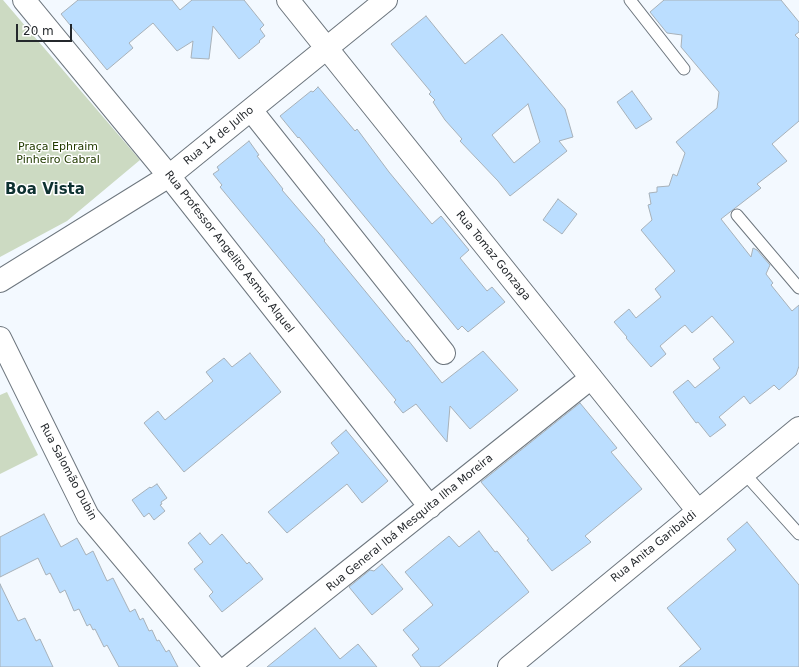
<!DOCTYPE html>
<html>
<head>
<meta charset="utf-8">
<style>
	body { margin:0 }
	#map { position:relative; width:799px; height:667px; overflow:hidden; background:#f3f9ff; font-family:"DejaVu Sans",sans-serif }
	canvas { display:block }
	.scale { position:absolute; left:16px; top:24px; width:56px; height:18px; box-sizing:border-box; border:2px solid #24282c; border-top:0; padding-left:5px; font-size:12px; line-height:14px; white-space:nowrap; color:#24282c; -webkit-text-stroke:3px #fff; paint-order:stroke }
</style>
</head>
<body>
<div id="map">
<canvas width="799" height="667"></canvas>
<div class="scale">20 m</div>
</div>
<script>
const g = document.querySelector('canvas').getContext('2d');
g.lineJoin = 'round';
function paint(path, color) {
  g.fillStyle = color;
  g.fill(path, 'evenodd');
}
function shape(rows) {
  const path = new Path2D();
  for (const r of rows) {
    path.moveTo(r[0], r[1]);
    for (let i = 2; i < r.length; i += 2) path.lineTo(r[i], r[i + 1]);
  }
  return path;
}
function trace(path, color, width, dash) {
  g.strokeStyle = color;
  g.lineWidth = width;
  g.lineCap = dash ? 'butt' : 'round';
  g.setLineDash(dash || []);
  g.stroke(path);
}
function write(font, color, halo, rows, align = 'center') {
  g.font = font + ' "DejaVu Sans",sans-serif';
  g.lineWidth = 3;
  g.setLineDash([]);
  g.textBaseline = 'middle';
  g.strokeStyle = halo;
  g.fillStyle = color;
  for (const [text, x, y, turn = 0] of rows) {
    g.save();
    g.translate(x, y);
    g.rotate((+turn || 0) * Math.PI / 180);
    g.textAlign = isNaN(turn) ? turn : align;
    if (halo) g.strokeText(text, 0, 0);
    g.fillText(text, 0, 0);
    g.restore();
  }
}
paint(shape([
	[0,0,3,0,140,160,67,221,0,257],
	[7,392,38,455,0,474,0,395]
]), '#ccdac2');
const building = shape([
	[78,0,172,0,180,10,192,0,244,0,264,25,260,29,265,36,259,41,260,42,239,59,213,26,209,59,191,58,193,41,177,51,153,23,129,43,133,48,107,70,61,14,78,0],
	[664,0,781,0,799,22,799,32,795,35,799,39,799,121,772,144,787,161,757,184,761,188,721,219,751,257,753,248,757,250,770,265,766,274,773,283,771,285,792,311,799,305,799,366,796,375,779,390,774,385,750,404,744,396,719,417,726,425,710,437,698,422,696,423,673,392,688,380,695,388,720,368,713,359,734,342,712,316,692,333,685,325,681,328,660,346,666,354,651,367,626,338,627,337,614,322,629,309,636,318,661,297,655,289,675,271,641,230,652,220,648,205,651,204,649,193,657,192,657,187,669,186,673,174,677,176,685,153,676,142,717,108,719,92,681,47,682,35,667,33,650,12,664,0],
	[426,16,465,64,502,34,565,109,573,137,559,141,567,151,510,196,498,181,460,141,462,139,445,120,433,102,435,100,429,94,431,92,391,44,426,16],
	[528,104,540,142,514,163,492,135,528,104],
	[318,87,355,131,357,129,389,172,432,224,441,216,469,250,460,258,487,291,492,287,505,302,468,332,462,326,458,330,299,137,298,138,280,116,311,91,313,92,318,87],
	[632,91,652,119,636,129,617,102,632,91],
	[249,141,259,155,257,156,283,189,282,190,325,240,324,241,384,314,407,342,408,340,442,383,483,351,518,390,470,429,450,406,447,442,416,404,403,413,394,402,396,400,220,187,222,185,213,174,219,170,217,167,249,141],
	[558,199,577,214,562,234,543,220,558,199],
	[250,353,281,392,184,472,144,423,158,411,165,420,213,381,206,372,224,358,232,367,250,353],
	[580,403,617,448,611,452,642,489,585,536,591,542,552,571,527,540,529,539,481,482,580,403],
	[346,430,388,481,362,503,347,484,287,533,268,512,339,453,331,443,346,430],
	[157,484,167,498,161,502,162,504,160,505,165,511,154,520,149,513,144,517,132,500,150,487,151,488,157,484],
	[44,514,61,547,77,538,86,555,93,551,107,581,113,578,130,612,135,609,140,620,143,618,149,631,152,630,157,641,159,640,166,652,169,650,178,667,119,667,107,645,104,647,95,629,93,630,90,624,87,626,79,609,74,611,65,590,60,593,50,573,46,575,38,558,0,577,0,537,44,514],
	[747,522,799,585,799,667,679,667,701,649,667,608,736,550,727,539,747,522],
	[479,531,495,552,497,551,529,592,440,666,438,667,421,667,412,655,419,649,403,630,433,605,405,572,449,536,459,547,479,531],
	[200,533,210,545,222,534,247,564,249,562,263,579,222,612,209,596,213,592,194,569,203,562,188,543,200,533],
	[382,564,403,589,372,615,349,587,370,570,374,571,382,564],
	[0,584,18,621,25,618,36,641,40,639,53,667,0,667,0,584],
	[315,628,340,659,358,644,377,667,267,667,315,628]
]);
paint(building, '#bbdeff');
trace(building, '#a7b1b9', 1);
const service = shape([
	[630,0,684,69],
	[737,215,799,288],
	[744,473,799,534]
]);
const minor = shape([
	[24,0,169,176,430,507],
	[251,110,444,353],
	[0,281,169,176,386,0],
	[0,338,88,516,215,667],
	[228,667,591,378]
]);
const tertiary = shape([
	[288,0,698,511]
]);
const secondary = shape([
	[509,667,799,428]
]);
trace(service, '#6d767e', 13);
trace(minor, '#6d767e', 24);
trace(tertiary, '#6d767e', 24);
trace(secondary, '#6d767e', 24);
trace(service, '#fff', 11);
trace(minor, '#fff', 22);
trace(tertiary, '#fff', 22);
trace(secondary, '#fff', 22);
write('11px', '#24282c', '#fff', [
	["Rua 14 de Julho",219,136,-39],
	["Rua Professor Angelito Asmus Alquel",229,252,52],
	["Rua Tomaz Gonzaga",493,256,51],
	["Rua Salomão Dubin",68,472,62],
	["Rua General Ibá Mesquita Ilha Moreira",410,523,-39],
	["Rua Anita Garibaldi",654,547,-39]
]);
write('11px', '#223b00', '#fff', [
	["Praça Ephraim",58,147],
	["Pinheiro Cabral",58,160]
]);
write('bold 15px', '#0e3131', '#fff', [
	["Boa Vista",45,190]
]);
</script>
</body>
</html>
